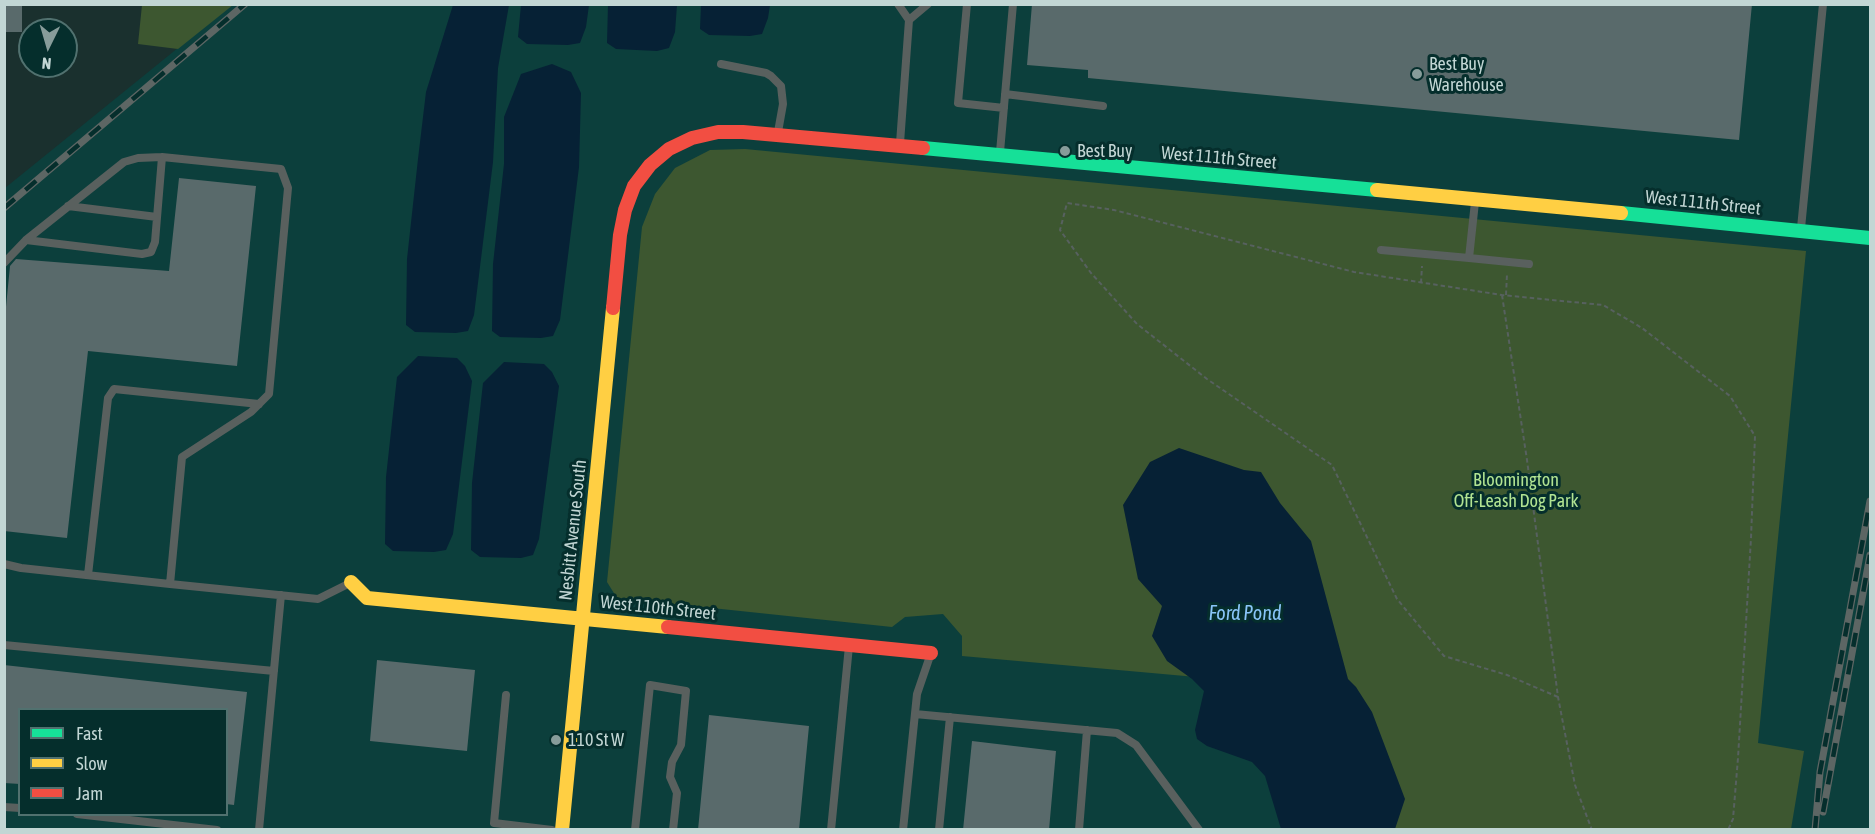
<!DOCTYPE html>
<html>
<head>
<meta charset="utf-8">
<style>
	body { margin:0 }
	#map { position:relative; width:1875px; height:834px; overflow:hidden; background:#1a302e; font-family:"Asap Condensed",sans-serif }
	canvas { display:block }
	.frame { position:absolute; inset:0; border:6px solid #c2d6d4; pointer-events:none }
	.legend { position:absolute; left:18px; top:708px; width:210px; height:108px; box-sizing:border-box; background:#052e2c; border:2px solid #51716f; margin:0; padding:8px 10px; list-style:none; font-size:18px; color:#c2d6d4 }
	.legend li { display:flex; align-items:center; gap:12px; height:30px }
	.legend b { width:30px; border:2px solid #51716f }
	.north { position:absolute; left:18px; top:18px; width:60px; height:60px; box-sizing:border-box; background:#052e2c; border:2px solid #51716f; border-radius:50%; rotate:185deg; font-size:16px; font-weight:700; line-height:24px; text-align:center; color:#c2d6d4 }
	.north::after { content:''; display:block; margin:auto; width:21px; height:27px; background:#879c9a; clip-path:polygon(50% 0,100% 100%,50% 72%,0 100%) }
</style>
</head>
<body>
<div id="map">
<canvas width="1875" height="834"></canvas>
<div class="frame"></div>
<ul class="legend">
<li><b style="height:8px;background:#16e098"></b>Fast</li>
<li><b style="height:8px;background:#ffcf43"></b>Slow</li>
<li><b style="height:8px;background:#f24e42"></b>Jam</li>
</ul>
<div class="north">N</div>
</div>
<script>
const g = document.querySelector('canvas').getContext('2d');
g.lineJoin = 'round';
function paint(path, color) {
  g.fillStyle = color;
  g.fill(path, 'evenodd');
}
function shape(rows) {
  const path = new Path2D();
  for (const r of rows) {
    path.moveTo(r[0], r[1]);
    for (let i = 2; i < r.length; i += 2) path.lineTo(r[i], r[i + 1]);
  }
  return path;
}
function trace(path, color, width, dash) {
  g.strokeStyle = color;
  g.lineWidth = width;
  g.lineCap = dash ? 'butt' : 'round';
  g.setLineDash(dash || []);
  g.stroke(path);
}
function write(font, color, halo, rows, align = 'center') {
  g.font = font + ' "Asap Condensed",sans-serif';
  g.lineWidth = 6;
  g.setLineDash([]);
  g.textBaseline = 'middle';
  g.strokeStyle = halo;
  g.fillStyle = color;
  for (const [text, x, y, turn = 0] of rows) {
    g.save();
    g.translate(x, y);
    g.rotate((+turn || 0) * Math.PI / 180);
    g.textAlign = isNaN(turn) ? turn : align;
    if (halo) g.strokeText(text, 0, 0);
    g.fillText(text, 0, 0);
    g.restore();
  }
}
paint(shape([
	[231,5,1870,5,1870,829,5,830,5,188],
	[20,710,226,710,226,814,20,814]
]), '#0c3f3c');
paint(shape([
	[142,5,142,4,233,5,178,49,138,44],
	[745,149,1806,251,1758,743,1804,751,1791,829,1330,829,1341,690,962,656,962,636,943,614,905,617,892,627,617,598,607,582,642,227,655,194,675,168,710,150]
]), '#3d5730');
paint(shape([
	[453,5,509,5,498,68,493,162,474,315,468,331,456,333,415,332,406,325,407,259,418,159,426,92],
	[521,5,589,5,586,27,580,43,568,45,527,44,518,37],
	[608,5,677,5,675,32,669,48,657,51,616,49,607,43],
	[701,5,701,4,770,5,768,18,762,34,750,36,709,35,700,29],
	[552,64,571,72,581,93,579,167,560,320,553,336,541,338,500,337,492,331,493,264,504,164,504,117,521,74],
	[418,356,457,358,465,366,472,381,453,534,446,550,434,552,393,551,385,544,386,477,397,377],
	[504,362,544,364,552,372,559,386,539,539,533,555,521,558,480,557,471,550,472,483,483,383],
	[1179,448,1244,470,1261,472,1280,503,1311,541,1348,679,1356,687,1372,712,1405,799,1395,829,1281,829,1265,776,1252,762,1207,746,1197,739,1195,730,1204,691,1192,679,1167,661,1152,636,1162,606,1138,579,1123,505,1150,462]
]), '#062135');
paint(shape([
	[4,4,22,4,22,32,4,32],
	[1032,4,1752,4,1739,140,1088,78,1088,70,1027,65],
	[179,178,256,186,237,366,88,351,67,538,4,531,4,327,10,266,16,259,169,271],
	[377,660,475,670,467,751,370,741],
	[4,665,247,692,234,805,226,804,226,710,20,710,20,784,4,783],
	[709,715,809,726,799,830,698,830],
	[972,741,1056,751,1049,830,963,830]
]), '#596a6b');
trace(shape([
	[1421,283,1422,266],
	[1502,295,1527,460,1558,697,1575,785,1592,830],
	[1506,295,1507,274],
	[1558,697,1507,675,1444,656,1397,599,1332,465,1207,379,1137,324,1091,273,1060,230,1067,203,1114,210,1354,272,1502,295,1603,305,1642,328,1730,396,1755,436,1751,538,1738,758,1733,819,1728,830]
]), '#57615f', 2, [4.5, 3]);
trace(shape([
	[898,4,909,20,900,143],
	[967,4,958,103,1004,108],
	[909,20,928,4],
	[721,64,766,73,771,76,781,86,783,104,778,132],
	[1005,94,1103,106],
	[1000,152,1013,4],
	[1475,202,1469,258,1529,264],
	[68,206,157,217],
	[1801,228,1823,4],
	[26,240,142,254,151,252,155,242,162,157],
	[1381,250,1469,258],
	[4,263,26,240,124,162,138,158,162,157,281,169,288,188,269,394,251,412,182,457,170,584,318,599,350,583],
	[4,564,21,568,170,584],
	[88,575,108,398,114,389,259,404],
	[4,645,274,671],
	[506,695,494,823,552,830],
	[915,714,1117,733,1136,745,1199,830],
	[4,807,20,808],
	[77,814,217,830],
	[259,830,281,595],
	[635,830,650,685,686,691,681,745,672,762,670,777,677,793,673,830],
	[831,830,849,646],
	[903,830,917,694,930,656],
	[939,830,950,717],
	[1079,830,1087,730]
]), '#59605e', 8);
trace(shape([
	[923,148,1377,190],
	[1621,213,1870,238]
]), '#16e098', 14);
trace(shape([
	[1377,190,1621,213],
	[351,582,367,598,668,627],
	[562,830,613,308]
]), '#ffcf43', 14);
trace(shape([
	[613,308,620,235,625,210,634,186,650,165,669,149,692,138,718,132,743,132,923,148],
	[668,627,931,653]
]), '#f24e42', 14);
const rail = shape([
	[4,208,245,4],
	[1823,812,1870,555],
	[1815,830,1820,772,1870,501]
]);
trace(rail, '#5d6664', 7);
trace(rail, '#052e2c', 4.5, [14]);
for (const [x, y, r, color] of [
	[1417,74,6,"#879c9a"],
	[1065,151,6,"#879c9a"],
	[556,740,6,"#879c9a"]
]) {
  const dot = new Path2D();
  dot.arc(x, y, r, 0, 2 * Math.PI);
  g.fillStyle = color;
  g.fill(dot);
  trace(dot, '#052e2c', 2);
}
write('18px', '#c2d6d4', '#052e2c', [
	["Best Buy",1429,64],
	["Warehouse",1429,85],
	["Best Buy",1077,151],
	["110 St W",568,740]
], 'left');
write('18px', '#c2d6d4', '#052e2c', [
	["West 111th Street",1219,158,5],
	["West 111th Street",1703,203,6],
	["Nesbitt Avenue South",573,530,-84],
	["West 110th Street",658,608,6]
]);
write('18px', '#b2e492', '#052e2c', [
	["Bloomington",1516,480],
	["Off-Leash Dog Park",1516,501]
]);
write('italic 20px', '#89c5f8', '#052e2c', [
	["Ford Pond",1245,614]
]);
</script>
</body>
</html>
